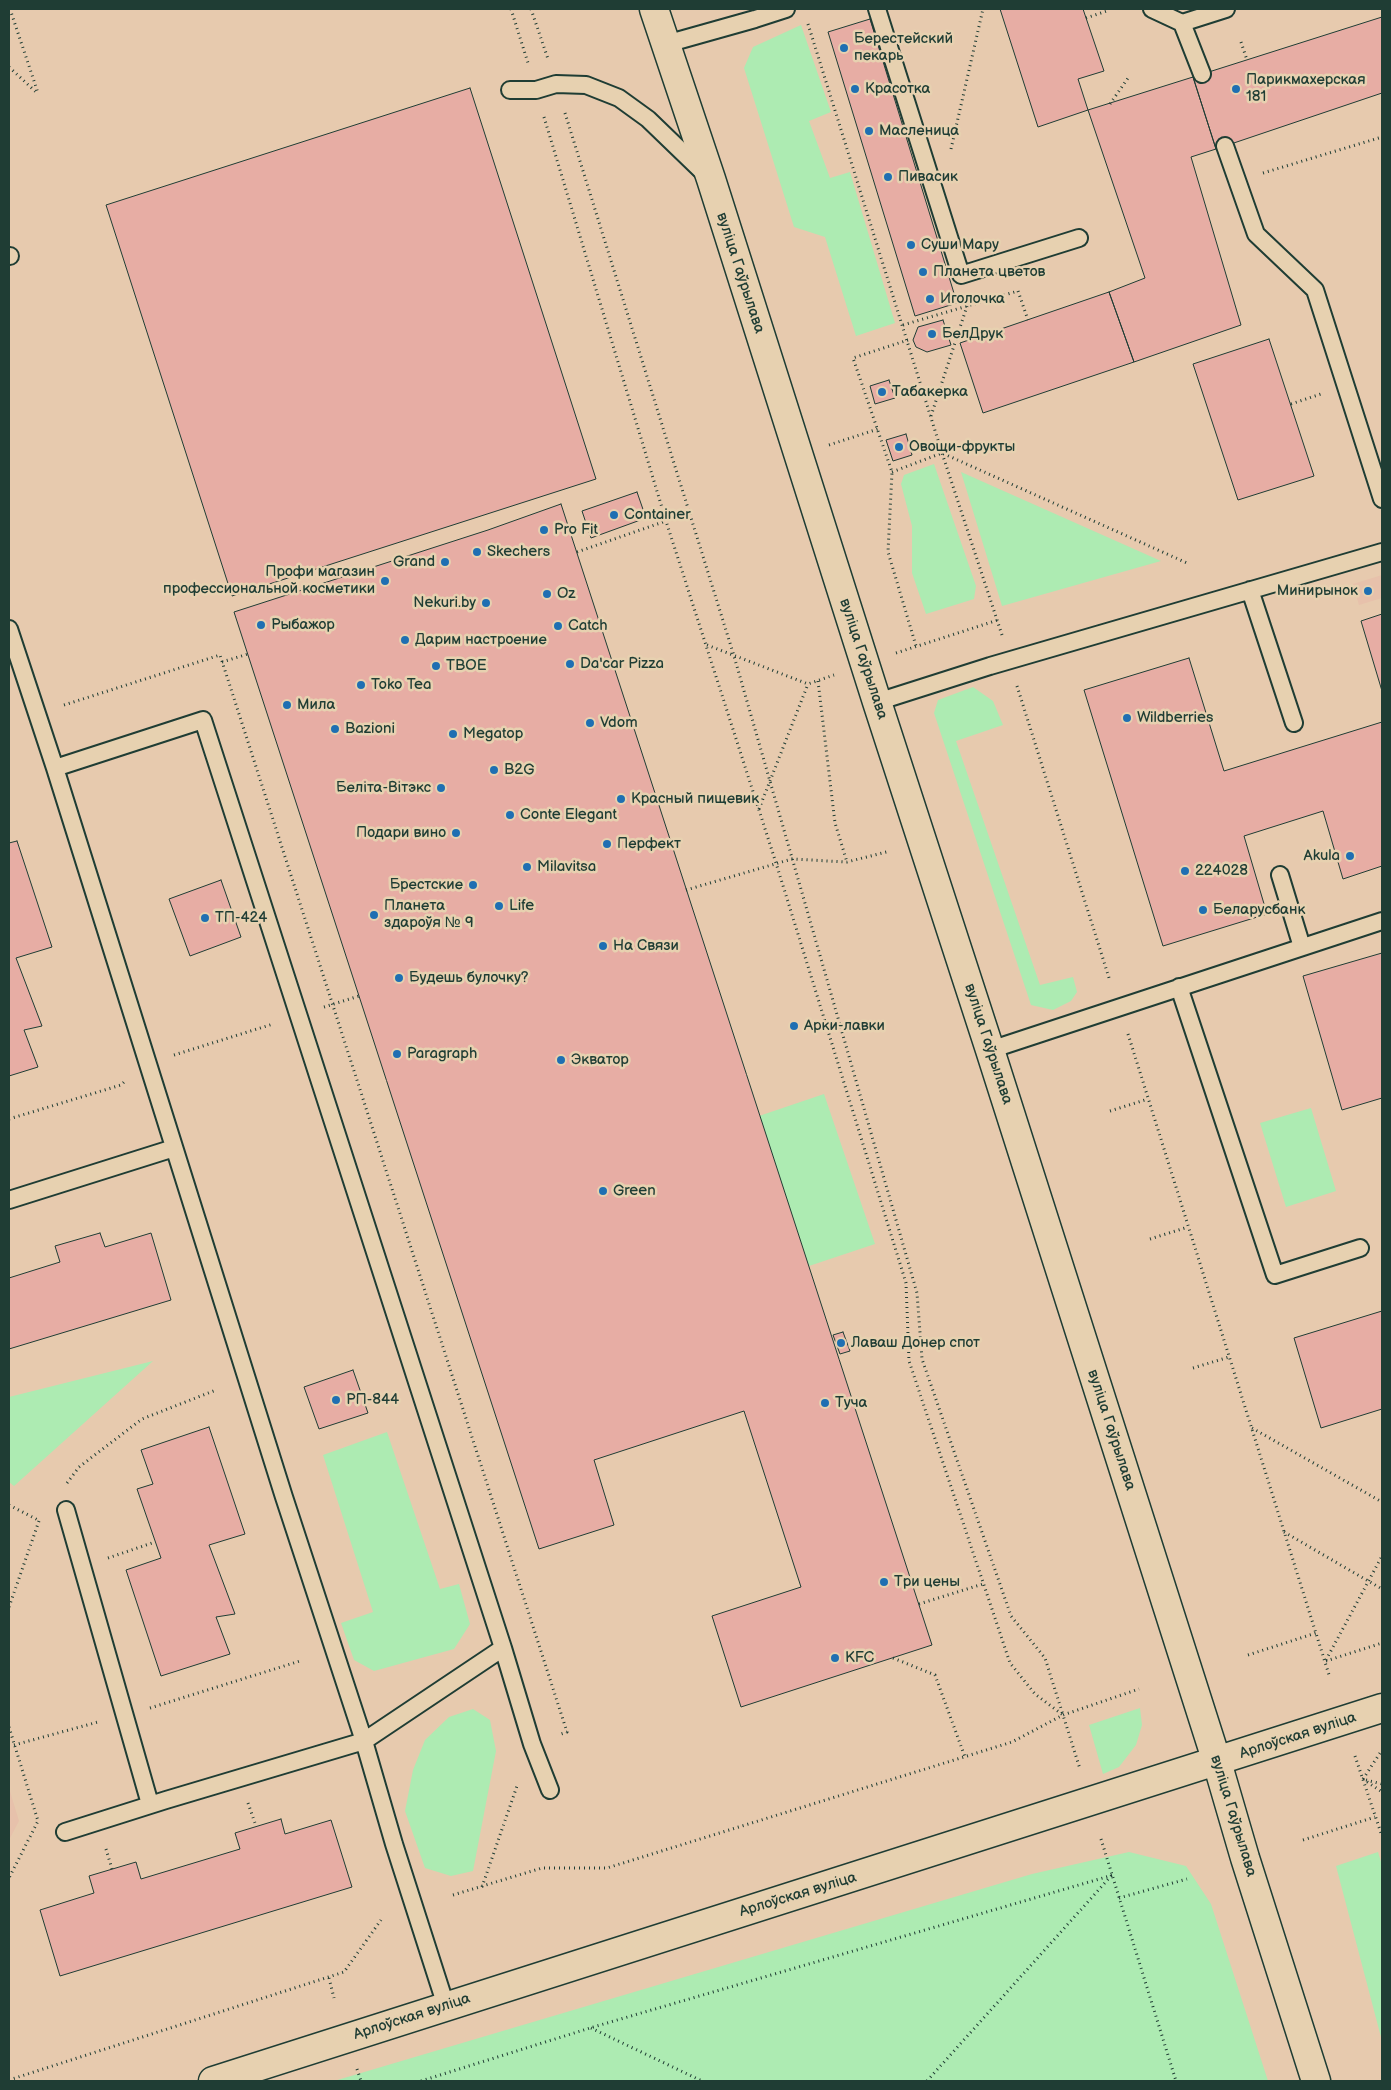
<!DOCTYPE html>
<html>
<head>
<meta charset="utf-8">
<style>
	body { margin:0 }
	#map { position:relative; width:1391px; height:2090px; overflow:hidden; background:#e7caae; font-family:"Balsamiq Sans",sans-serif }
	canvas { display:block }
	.frame { position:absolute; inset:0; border:10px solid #1f3d34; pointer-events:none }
</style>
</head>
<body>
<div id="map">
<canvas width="1391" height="2090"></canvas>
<div class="frame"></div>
</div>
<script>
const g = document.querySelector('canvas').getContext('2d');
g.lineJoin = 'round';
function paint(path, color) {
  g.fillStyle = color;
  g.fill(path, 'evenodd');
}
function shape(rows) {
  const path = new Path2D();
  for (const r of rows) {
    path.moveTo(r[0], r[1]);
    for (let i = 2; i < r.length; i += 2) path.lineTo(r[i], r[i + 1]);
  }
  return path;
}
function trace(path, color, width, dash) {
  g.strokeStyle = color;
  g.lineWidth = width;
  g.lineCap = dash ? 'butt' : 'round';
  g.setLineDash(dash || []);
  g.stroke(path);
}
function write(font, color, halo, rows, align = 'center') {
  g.font = font + ' "Balsamiq Sans",sans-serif';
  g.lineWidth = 5;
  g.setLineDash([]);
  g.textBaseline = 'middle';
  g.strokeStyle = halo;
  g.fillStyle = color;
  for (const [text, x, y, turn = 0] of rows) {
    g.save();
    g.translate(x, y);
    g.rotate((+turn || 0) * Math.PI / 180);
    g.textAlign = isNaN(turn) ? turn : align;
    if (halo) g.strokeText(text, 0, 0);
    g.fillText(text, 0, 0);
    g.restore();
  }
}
paint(shape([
	[1382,575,1382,598,1359,605,1353,584],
	[9,1788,19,1821,9,1840]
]), '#e7c1ab');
paint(shape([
	[801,25,831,112,809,121,830,178,850,172,895,323,856,336,825,237,794,227,744,68,753,47],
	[934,464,976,586,974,599,926,614,912,573,912,526,901,484,904,475],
	[961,472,1161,561,1002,606],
	[973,687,993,701,1003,725,956,741,1040,985,1073,977,1077,992,1071,1001,1053,1010,1031,1005,934,713,938,700],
	[824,1094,875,1244,809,1266,759,1116],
	[1311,1108,1336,1191,1286,1207,1260,1123],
	[153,1361,14,1486,9,1482,9,1397],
	[387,1432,440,1589,459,1584,470,1624,454,1649,374,1671,354,1660,341,1623,373,1612,323,1455],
	[1140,1708,1142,1725,1136,1745,1119,1767,1103,1774,1089,1725],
	[473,1709,490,1720,496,1751,473,1871,451,1876,425,1868,405,1811,413,1770,425,1740,449,1717],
	[1129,1852,1186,1866,1211,1904,1268,2081,334,2081,1032,1874],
	[1378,1852,1382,1865,1382,2041,1336,1866]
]), '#adebb2');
const building = shape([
	[1000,9,1083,9,1104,71,1078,79,1088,110,1038,127,1000,9],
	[1382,17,1382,93,1216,149,1193,77,1382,17],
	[870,19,957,303,915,316,828,32,870,19],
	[1193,77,1216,149,1191,157,1241,325,1134,362,1109,292,1145,278,1088,110,1193,77],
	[470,88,596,479,232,596,106,205,470,88],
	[1109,292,1134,362,983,413,960,343,1109,292],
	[943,320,951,345,927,352,916,347,913,340,918,327,943,320],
	[1269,339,1314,476,1238,500,1193,364,1269,339],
	[889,380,895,398,875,404,870,386,889,380],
	[906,434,912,455,893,461,886,440,906,434],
	[637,492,646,518,591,538,582,511,637,492],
	[561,504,932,1645,741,1707,712,1616,801,1587,744,1411,594,1460,614,1525,539,1549,234,612,488,530,561,504],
	[1382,614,1382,691,1361,621,1382,614],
	[1189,658,1224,771,1382,722,1382,866,1343,879,1323,811,1244,836,1267,914,1163,946,1084,690,1189,658],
	[17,841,52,947,16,958,42,1026,24,1030,38,1067,9,1076,9,843,17,841],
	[221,880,241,937,190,956,169,899,221,880],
	[1382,953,1382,1098,1342,1110,1303,976,1382,953],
	[100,1233,105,1247,151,1233,171,1300,9,1349,9,1278,60,1262,55,1246,100,1233],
	[1382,1311,1382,1409,1321,1428,1294,1338,1382,1311],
	[843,1332,850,1351,840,1354,833,1335,843,1332],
	[353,1370,368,1413,319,1429,304,1387,353,1370],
	[209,1427,245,1534,209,1545,235,1614,216,1617,230,1654,161,1676,126,1570,161,1558,137,1489,153,1484,141,1450,209,1427],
	[281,1819,285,1834,331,1820,352,1887,60,1976,40,1910,94,1893,89,1876,136,1862,141,1879,240,1849,235,1833,281,1819]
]);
paint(building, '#e7ada4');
trace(building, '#1f3d34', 1);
const service = shape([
	[877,9,961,275,1079,238],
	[1152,9,1182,23,1202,74],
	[1182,23,1226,9],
	[666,44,755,19,786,9],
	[510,90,536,90,556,84,586,85,619,98,648,119,705,174],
	[1225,146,1256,234,1315,290,1382,499],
	[9,256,10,256],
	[1250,590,1294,723],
	[9,629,55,768,284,1497,364,1741,394,1844,446,2006],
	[877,702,990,666,1382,552],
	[55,768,203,720,503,1648,364,1741,166,1800,65,1832],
	[1280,875,1302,947],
	[1179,987,1275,1275,1360,1248],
	[990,1050,1382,921],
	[9,1200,174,1148],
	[66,1510,150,1804],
	[503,1648,532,1744,550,1790]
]);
const tertiary = shape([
	[213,2081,1382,1708]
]);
const primary = shape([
	[654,9,711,179,877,702,990,1050,1217,1762,1245,1858,1316,2081]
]);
trace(service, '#1f3d34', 20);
trace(tertiary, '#1f3d34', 31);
trace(primary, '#1f3d34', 31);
trace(shape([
	[10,9,38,93],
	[511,9,528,63],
	[531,9,548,59],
	[1086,18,1107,11],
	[808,24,942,453,1002,635],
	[1241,42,1247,60],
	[9,67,36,92],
	[1110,104,1128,78],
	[565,113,734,656,917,1293,922,1359,1011,1616,1045,1658,1063,1715],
	[544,117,666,521,776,863,906,1283,909,1361,1010,1663,1035,1694,1063,1715,1080,1769],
	[951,149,983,9],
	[1263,173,1382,137],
	[903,325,1018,291,1028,320],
	[908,340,853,358,892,472,888,552,916,646],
	[1291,404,1321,394],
	[931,416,967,306],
	[829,445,878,429],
	[892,472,942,453,1187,563],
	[577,552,666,521],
	[707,645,808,684,834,675],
	[896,653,998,620],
	[222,662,248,654],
	[818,681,835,823,847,862],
	[1017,686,1110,981],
	[64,705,220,655,567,1732,558,1735],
	[759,809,808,684],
	[686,890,792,859,847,862,890,851],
	[324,1007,359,996],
	[1128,1034,1330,1678],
	[174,1055,273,1024],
	[1110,1111,1148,1099],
	[9,1119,121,1085,125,1081],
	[1150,1239,1188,1227],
	[1193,1368,1229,1357],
	[1252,1428,1382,1502],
	[67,1483,79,1467,142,1419,216,1390],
	[9,1505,38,1520],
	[1284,1532,1382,1589],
	[108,1558,155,1542],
	[919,1604,983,1584],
	[9,1607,40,1518],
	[1248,1655,1316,1633],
	[893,1658,935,1675,965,1757],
	[1326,1660,1382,1556],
	[1326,1661,1382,1643],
	[150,1708,300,1661],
	[9,1727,38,1821,9,1878],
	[14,1745,98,1722],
	[1355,1756,1382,1836],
	[1363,1779,1382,1750],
	[1363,1779,1382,1792],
	[1366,1780,1382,1784],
	[248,1803,256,1826],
	[1101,1839,1176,2081],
	[1303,1840,1375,1817],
	[106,1849,112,1869],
	[482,1887,517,1786],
	[453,1895,542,1868,607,1868,1012,1742,1063,1715,1139,1689],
	[1119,1898,1187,1879],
	[329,1978,334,1998],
	[591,2028,702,2081],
	[357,2069,361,2081],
	[9,2080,344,1972,381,1920],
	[421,2081,590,2028,1113,1875],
	[927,2081,1112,1875]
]), '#1f3d34', 3, [1, 4]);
trace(service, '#e7d1b0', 16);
trace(tertiary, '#e7d1b0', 28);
trace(primary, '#e7d1b0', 28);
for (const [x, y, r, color] of [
	[844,48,5,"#1f6fb2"],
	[855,89,5,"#1f6fb2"],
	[1236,89,5,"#1f6fb2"],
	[869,131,5,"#1f6fb2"],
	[888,177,5,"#1f6fb2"],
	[911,245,5,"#1f6fb2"],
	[923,272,5,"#1f6fb2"],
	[930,299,5,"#1f6fb2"],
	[932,334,5,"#1f6fb2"],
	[882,392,5,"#1f6fb2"],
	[899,447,5,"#1f6fb2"],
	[614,515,5,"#1f6fb2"],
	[544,530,5,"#1f6fb2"],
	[477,552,5,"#1f6fb2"],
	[445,562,5,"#1f6fb2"],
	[385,581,5,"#1f6fb2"],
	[1368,591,5,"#1f6fb2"],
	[547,594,5,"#1f6fb2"],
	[486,603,5,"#1f6fb2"],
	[261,625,5,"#1f6fb2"],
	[558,626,5,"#1f6fb2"],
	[405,640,5,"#1f6fb2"],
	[570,664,5,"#1f6fb2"],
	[436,666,5,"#1f6fb2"],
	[361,685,5,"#1f6fb2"],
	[287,705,5,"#1f6fb2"],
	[1127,718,5,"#1f6fb2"],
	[590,723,5,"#1f6fb2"],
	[335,729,5,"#1f6fb2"],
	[453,734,5,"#1f6fb2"],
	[494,770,5,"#1f6fb2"],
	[441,788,5,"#1f6fb2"],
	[621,799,5,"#1f6fb2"],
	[510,815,5,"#1f6fb2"],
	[456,833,5,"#1f6fb2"],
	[607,844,5,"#1f6fb2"],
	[1350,856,5,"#1f6fb2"],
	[527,867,5,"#1f6fb2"],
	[1185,871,5,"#1f6fb2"],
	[473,885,5,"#1f6fb2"],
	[499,906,5,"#1f6fb2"],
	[1203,910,5,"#1f6fb2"],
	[374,915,5,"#1f6fb2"],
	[205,918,5,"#1f6fb2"],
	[603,946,5,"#1f6fb2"],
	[399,978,5,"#1f6fb2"],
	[794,1026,5,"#1f6fb2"],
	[397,1054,5,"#1f6fb2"],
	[561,1060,5,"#1f6fb2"],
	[603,1191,5,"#1f6fb2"],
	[841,1343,5,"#1f6fb2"],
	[336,1400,5,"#1f6fb2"],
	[825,1403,5,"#1f6fb2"],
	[884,1582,5,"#1f6fb2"],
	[835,1658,5,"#1f6fb2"]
]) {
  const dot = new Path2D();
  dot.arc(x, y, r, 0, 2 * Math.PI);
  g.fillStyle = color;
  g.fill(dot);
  trace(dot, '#e7d1b0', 2);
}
write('15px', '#1f3d34', '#e7d1b0', [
	["Берестейский",854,39],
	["пекарь",854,56],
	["Парикмахерская",1246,80],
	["181",1246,97],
	["Красотка",865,89],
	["Масленица",879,131],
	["Пивасик",898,177],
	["Суши Мару",921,245],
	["Планета цветов",933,272],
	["Иголочка",940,299],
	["БелДрук",942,334],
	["Табакерка",892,392],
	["Овощи-фрукты",909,447],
	["Container",624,515],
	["Pro Fit",554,530],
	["Skechers",487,552],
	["Grand",435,562,"right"],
	["Профи магазин",375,572,"right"],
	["профессиональной косметики",375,589,"right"],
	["Минирынок",1358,591,"right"],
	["Oz",557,594],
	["Nekuri.by",476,603,"right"],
	["Рыбажор",271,625],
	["Catch",568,626],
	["Дарим настроение",415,640],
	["Da'car Pizza",580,664],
	["TBOE",446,666],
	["Toko Tea",371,685],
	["Мила",297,705],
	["Wildberries",1137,718],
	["Vdom",600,723],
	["Bazioni",345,729],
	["Megatop",463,734],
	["B2G",504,770],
	["Беліта-Вітэкс",431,788,"right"],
	["Красный пищевик",631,799],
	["Conte Elegant",520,815],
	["Подари вино",446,833,"right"],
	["Перфект",617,844],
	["Akula",1340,856,"right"],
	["Milavitsa",537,867],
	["224028",1195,871],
	["Брестские",463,885,"right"],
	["Планета",384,906],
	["здароўя № 9",384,923],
	["Life",509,906],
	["Беларусбанк",1213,910],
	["ТП-424",215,918],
	["На Связи",613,946],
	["Будешь булочку?",409,978],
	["Арки-лавки",804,1026],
	["Paragraph",407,1054],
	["Экватор",571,1060],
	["Green",613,1191],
	["Лаваш Донер спот",851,1343],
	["РП-844",346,1400],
	["Туча",835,1403],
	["Три цены",894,1582],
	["KFC",845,1658]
], 'left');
write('15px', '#1f3d34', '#e7d1b0', [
	["вуліца Гаўрылава",740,273,72],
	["вуліца Гаўрылава",863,659,72],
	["вуліца Гаўрылава",988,1044,72],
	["вуліца Гаўрылава",1111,1430,72],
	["Арлоўская вуліца",1298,1736,-18],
	["вуліца Гаўрылава",1233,1816,73],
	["Арлоўская вуліца",798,1895,-17],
	["Арлоўская вуліца",412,2017,-18]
]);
</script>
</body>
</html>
